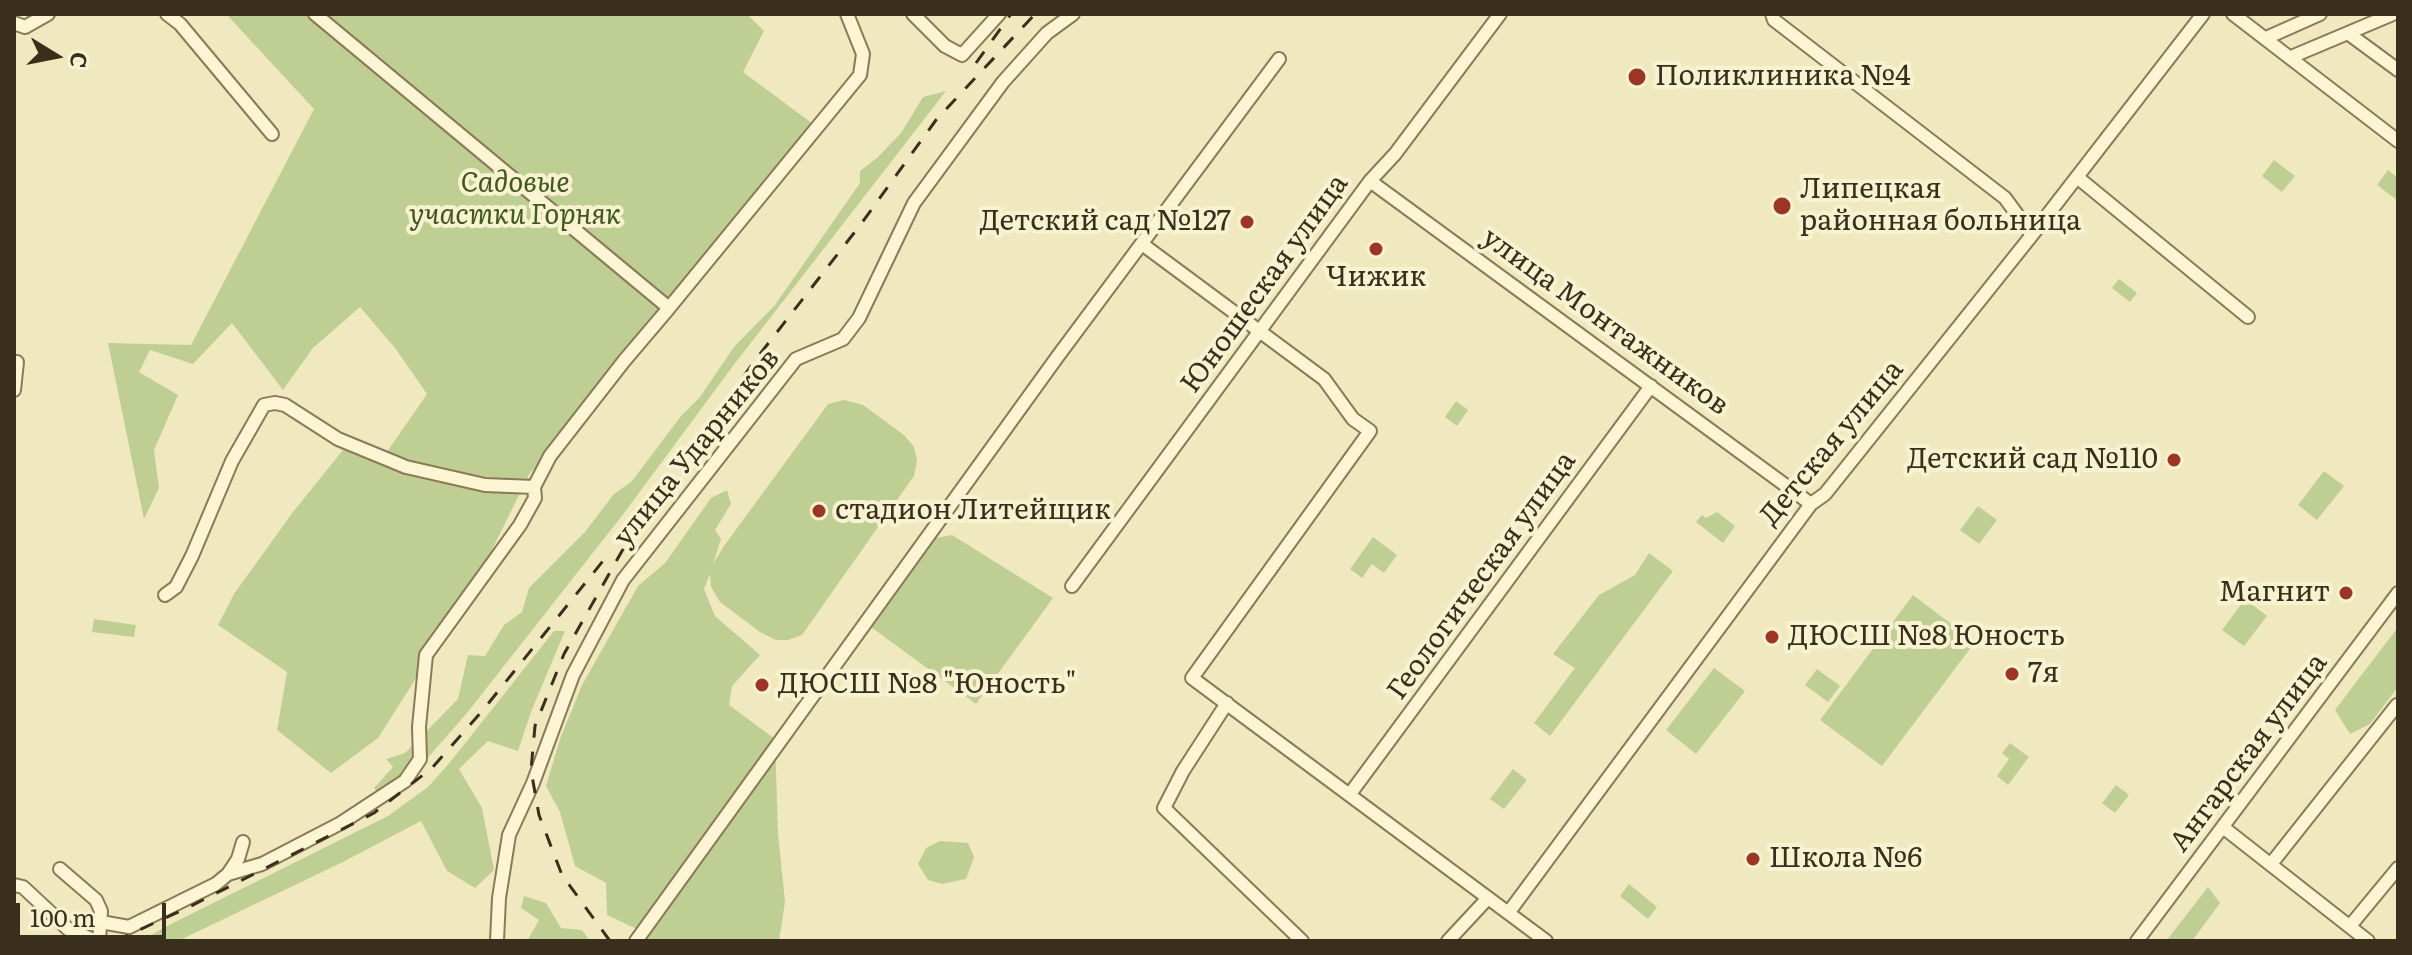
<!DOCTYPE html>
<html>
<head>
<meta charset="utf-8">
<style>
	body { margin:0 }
	#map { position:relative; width:2412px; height:955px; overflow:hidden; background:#f0e9c0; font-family:Literata,serif }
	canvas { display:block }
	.frame { position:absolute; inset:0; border:16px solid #392f1c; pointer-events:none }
	.north { position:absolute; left:16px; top:16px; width:80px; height:80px; -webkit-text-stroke:6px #f7f2d0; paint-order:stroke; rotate:100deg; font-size:22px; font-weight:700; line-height:32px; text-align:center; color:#392f1c }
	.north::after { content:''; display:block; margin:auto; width:28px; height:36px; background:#392f1c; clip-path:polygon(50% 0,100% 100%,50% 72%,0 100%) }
	.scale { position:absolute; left:16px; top:903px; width:150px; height:36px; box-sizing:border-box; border:4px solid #392f1c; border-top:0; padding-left:10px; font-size:24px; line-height:28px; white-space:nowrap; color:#392f1c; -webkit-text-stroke:6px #f7f2d0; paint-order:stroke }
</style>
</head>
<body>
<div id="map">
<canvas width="2412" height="955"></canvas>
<div class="frame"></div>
<div class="north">С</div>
<div class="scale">100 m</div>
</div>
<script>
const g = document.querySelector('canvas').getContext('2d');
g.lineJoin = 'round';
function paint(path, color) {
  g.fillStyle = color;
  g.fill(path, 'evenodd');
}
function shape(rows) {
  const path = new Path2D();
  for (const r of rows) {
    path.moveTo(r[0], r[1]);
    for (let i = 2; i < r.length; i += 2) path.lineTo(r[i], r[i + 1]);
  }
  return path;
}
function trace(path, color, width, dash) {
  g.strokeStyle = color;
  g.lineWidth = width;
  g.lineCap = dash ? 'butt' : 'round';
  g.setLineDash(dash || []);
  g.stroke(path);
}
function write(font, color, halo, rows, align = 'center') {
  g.font = font + ' Literata,serif';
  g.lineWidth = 8;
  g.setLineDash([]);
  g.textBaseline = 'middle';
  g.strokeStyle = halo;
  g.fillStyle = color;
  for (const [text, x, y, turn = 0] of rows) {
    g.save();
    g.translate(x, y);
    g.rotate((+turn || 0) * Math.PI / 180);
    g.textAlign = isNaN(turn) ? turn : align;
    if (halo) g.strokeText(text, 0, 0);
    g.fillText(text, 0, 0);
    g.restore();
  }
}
paint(shape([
	[226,14,747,14,764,31,743,72,813,124,550,456,530,473,471,592,378,738,331,773,277,730,287,672,218,625,234,594,293,512,343,450,380,462,427,394,395,348,360,307,313,348,283,390,232,323,193,364,150,350,139,372,178,395,154,450,159,488,144,519,108,343,191,345,314,109],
	[946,91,736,362,621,517,467,713,417,770,378,793,374,788,393,767,386,759,405,753,458,699,468,655,485,656,504,625,522,612,529,588,585,532,613,495,632,481,681,416,700,397,734,347,775,305,860,183,860,171,877,158,901,133,923,97],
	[2274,160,2295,176,2282,192,2262,176],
	[2388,170,2398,178,2398,201,2377,185],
	[2119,279,2137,293,2130,302,2112,288],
	[844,400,863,405,904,435,914,447,917,461,914,476,802,635,788,640,776,640,760,632,720,602,711,587,710,574,704,589,715,616,760,655,732,686,729,705,775,739,778,833,785,902,779,941,641,941,639,930,607,915,606,883,575,866,560,812,546,786,560,739,582,685,638,586,665,563,711,498,727,490,731,504,715,530,721,539,713,564,724,546,828,404],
	[1456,401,1468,410,1457,426,1445,417],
	[2324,471,2344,486,2317,520,2298,505],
	[1978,506,1997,520,1979,544,1960,530],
	[1717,512,1735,526,1723,543,1696,522,1702,515,1706,518],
	[952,535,1053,598,976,704,871,627,936,538],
	[1373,537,1397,555,1384,573,1372,564,1362,578,1350,569],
	[1649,553,1673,571,1550,736,1534,723,1575,668,1553,654,1599,595,1635,575],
	[1913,595,1975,642,1882,766,1820,720],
	[2245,599,2267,616,2244,646,2222,630],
	[94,619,136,625,134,637,92,632],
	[2398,627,2398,687,2370,724,2350,734,2335,710],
	[554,631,565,631,531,712,518,751,488,741,459,769,482,808,494,870,475,888,447,871,421,821,343,862,178,941,141,941,165,927,388,816,428,787,451,761],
	[1714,668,1745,691,1696,754,1666,730],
	[1817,669,1840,686,1828,702,1805,685],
	[2010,743,2029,757,2008,785,1997,776,2009,759,2002,753],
	[1513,769,1527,780,1504,809,1490,799],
	[2116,785,2129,795,2115,813,2102,803],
	[940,841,968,843,974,857,966,879,942,884,928,880,918,864,926,848],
	[1629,884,1657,907,1648,919,1620,896],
	[2208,887,2220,903,2192,941,2166,941],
	[524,896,546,903,561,928,582,930,590,941,527,941,539,920,521,908]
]), '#bfcf94');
const minor = shape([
	[167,14,180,24,272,134],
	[315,14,669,308,624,361,550,456,534,487],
	[913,14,945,46,962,55,999,14],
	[1772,14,1774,20,2005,198,2032,235],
	[2233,14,2398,141],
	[14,23,25,27,48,14],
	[2349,34,2398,70],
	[2266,38,2320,14],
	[2291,57,2393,14],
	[2077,177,2248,317],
	[1370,181,1811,504],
	[1142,244,1324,379,1353,419,1370,431,1192,678,1546,941],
	[669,308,860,75,863,54,847,14],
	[14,390,17,362],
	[1072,586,1370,181,1395,154,1500,14],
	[165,595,176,587,192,556,232,461,264,405,275,403,285,405,338,439,406,467,485,485,534,487,535,498,520,525,426,655,419,727,420,759,405,781,341,823,262,864,228,874],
	[1227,703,1183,771,1164,808,1302,941],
	[1350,794,1651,386],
	[2224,828,2368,941],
	[2271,864,2397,705],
	[60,869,96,900,101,911,99,941],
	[14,885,23,887,68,929,96,941],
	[1509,912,1811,504,1825,494,1849,464,2032,235,2203,14],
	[101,922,129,927,216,884,228,874,238,859,243,842],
	[2350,926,2398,868],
	[497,941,499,898,509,835,533,783,573,675,623,580,796,359,843,339,859,318,914,203,1003,82,1047,33,1073,14],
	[636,941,1058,356,1279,59],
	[1448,941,1488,898],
	[2137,941,2398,593]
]);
trace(minor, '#8a7a57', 16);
trace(minor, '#fbf5d4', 12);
trace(shape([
	[976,63,1011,14],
	[115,941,187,908,374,813,432,768,483,710,611,551],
	[610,941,562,875,539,815,531,770,535,726,564,654,622,551,753,363,861,224,936,120,1035,14]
]), '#392f1c', 3, [14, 14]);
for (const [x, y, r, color] of [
	[1637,77,10,"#9d3524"],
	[1782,206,10,"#9d3524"],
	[1247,222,8,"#9d3524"],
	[1376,249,8,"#9d3524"],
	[2174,460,8,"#9d3524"],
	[819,511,8,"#9d3524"],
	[2346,593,8,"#9d3524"],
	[1772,637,8,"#9d3524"],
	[2012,674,8,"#9d3524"],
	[762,685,8,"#9d3524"],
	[1753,859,8,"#9d3524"]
]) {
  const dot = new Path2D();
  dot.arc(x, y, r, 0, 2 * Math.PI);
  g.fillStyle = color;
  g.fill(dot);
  trace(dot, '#f7f2d0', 3);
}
write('28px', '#392f1c', '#f7f2d0', [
	["Поликлиника №4",1655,77],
	["Липецкая",1800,190],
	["районная больница",1800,222],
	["Детский сад №127",1231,222,"right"],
	["Чижик",1376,278,"center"],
	["Детский сад №110",2158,460,"right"],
	["стадион Литейщик",835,511],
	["Магнит",2330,593,"right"],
	["ДЮСШ №8 Юность",1788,637],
	["7я",2028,674],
	["ДЮСШ №8 \"Юность\"",778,685],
	["Школа №6",1769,859]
], 'left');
write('italic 28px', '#425722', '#f7f2d0', [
	["Садовые",515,184],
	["участки Горняк",515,216]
]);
write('28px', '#392f1c', '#f7f2d0', [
	["Юношеская улица",1265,284,-54],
	["улица Монтажников",1605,322,36],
	["Детская улица",1832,443,-50],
	["улица Ударников",697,448,-51],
	["Геологическая улица",1482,576,-54],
	["Ангарская улица",2249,753,-53]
]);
</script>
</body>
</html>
